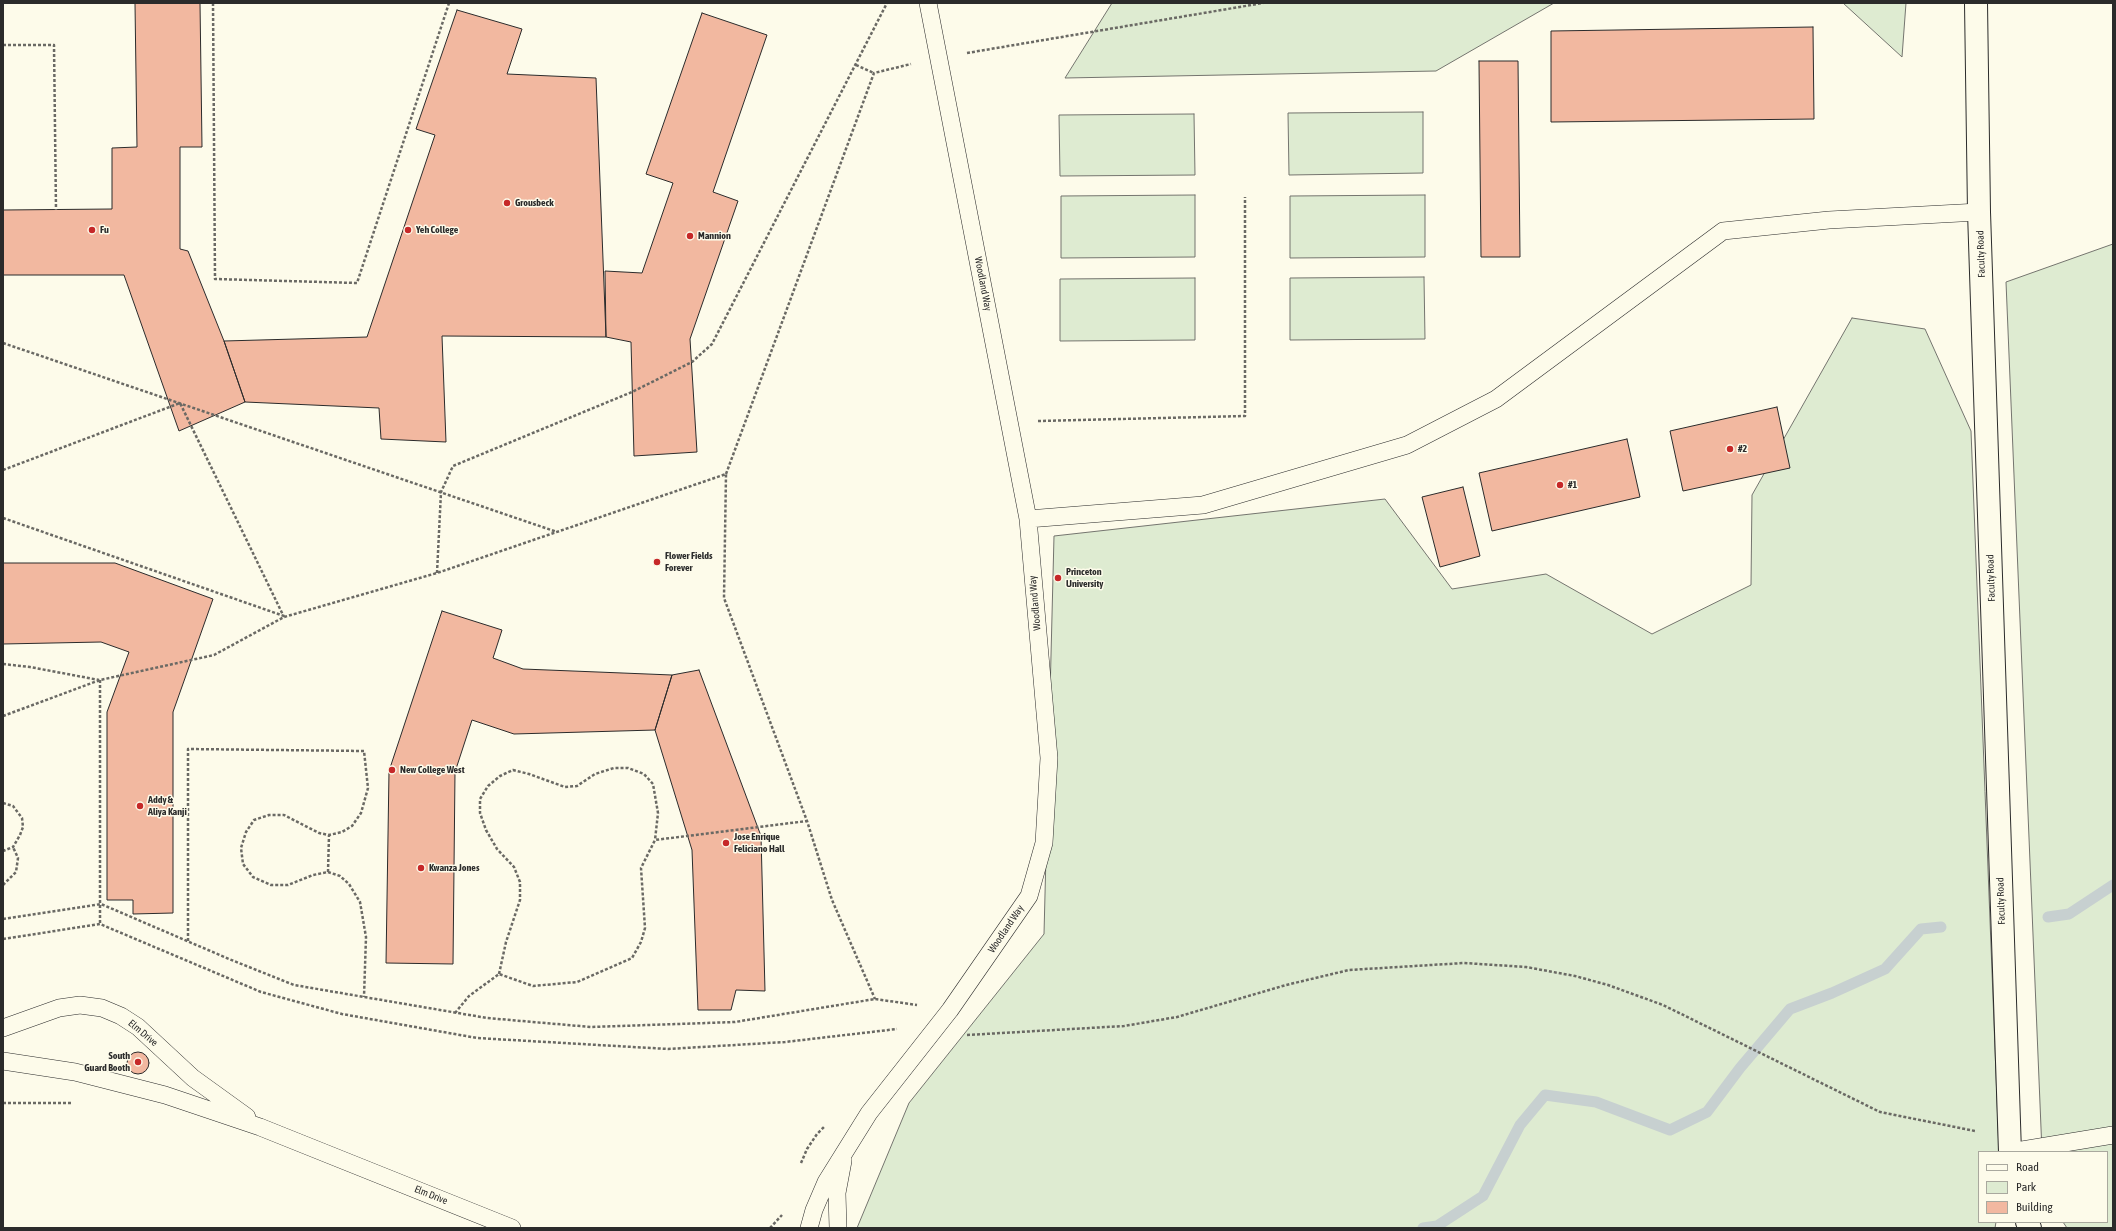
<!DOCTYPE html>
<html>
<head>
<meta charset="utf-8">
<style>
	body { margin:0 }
	#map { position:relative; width:2116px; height:1231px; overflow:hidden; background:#fdfbea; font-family:"Asap Condensed",sans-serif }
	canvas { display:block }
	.frame { position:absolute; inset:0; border:4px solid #2b2b2b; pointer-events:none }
	.legend { position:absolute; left:1978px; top:1151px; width:130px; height:72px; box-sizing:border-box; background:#fdfbea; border:1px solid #a9a89e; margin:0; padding:5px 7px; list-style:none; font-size:12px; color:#2b2b2b }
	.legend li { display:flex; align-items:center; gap:8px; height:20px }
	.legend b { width:20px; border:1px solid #a9a89e }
</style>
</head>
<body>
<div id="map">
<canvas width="2116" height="1231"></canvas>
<div class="frame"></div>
<ul class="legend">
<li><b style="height:5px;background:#fdfbea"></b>Road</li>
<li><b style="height:11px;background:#deebd1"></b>Park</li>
<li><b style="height:11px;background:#f2b8a0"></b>Building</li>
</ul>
</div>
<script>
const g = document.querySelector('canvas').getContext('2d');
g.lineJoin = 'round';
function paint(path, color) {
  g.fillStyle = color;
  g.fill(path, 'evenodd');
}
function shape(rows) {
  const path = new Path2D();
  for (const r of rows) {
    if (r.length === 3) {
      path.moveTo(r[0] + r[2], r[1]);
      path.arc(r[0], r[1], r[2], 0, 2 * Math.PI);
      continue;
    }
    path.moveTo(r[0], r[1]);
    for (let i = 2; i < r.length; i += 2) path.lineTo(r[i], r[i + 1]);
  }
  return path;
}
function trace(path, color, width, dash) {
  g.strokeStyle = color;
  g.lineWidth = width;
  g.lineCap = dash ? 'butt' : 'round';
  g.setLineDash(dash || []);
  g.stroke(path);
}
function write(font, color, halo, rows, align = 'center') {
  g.font = font + ' "Asap Condensed",sans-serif';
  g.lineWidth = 3;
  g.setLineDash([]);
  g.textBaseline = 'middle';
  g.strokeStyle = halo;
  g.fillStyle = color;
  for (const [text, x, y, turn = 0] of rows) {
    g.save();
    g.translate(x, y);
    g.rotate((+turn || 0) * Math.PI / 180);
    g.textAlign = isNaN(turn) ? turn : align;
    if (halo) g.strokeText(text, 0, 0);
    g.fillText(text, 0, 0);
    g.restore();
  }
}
const green = shape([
	[1112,3,1554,3,1436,71,1065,78,1112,3],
	[1843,3,1906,3,1902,57,1843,3],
	[1423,112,1423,173,1289,175,1288,113,1423,112],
	[1194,114,1195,175,1060,176,1059,115,1194,114],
	[1195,195,1195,257,1061,258,1061,196,1195,195],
	[1425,195,1425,257,1290,258,1290,196,1425,195],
	[2113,244,2113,1228,2067,1228,2063,1222,2107,1222,2107,1152,2042,1152,2006,282,2113,244],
	[1424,277,1425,339,1290,340,1290,278,1424,277],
	[1195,278,1195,340,1060,341,1060,279,1195,278],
	[1852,318,1925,329,1971,431,1999,1152,1979,1152,1979,1222,1996,1222,1995,1228,857,1228,909,1103,1044,934,1054,536,1385,499,1452,589,1546,574,1652,634,1751,585,1752,495,1852,318]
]);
paint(green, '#deebd1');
trace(green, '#74746e', 1);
trace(shape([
	[2048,917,2069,914,2113,885],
	[1423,1228,1437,1226,1483,1196,1520,1125,1545,1095,1596,1102,1670,1130,1707,1112,1740,1068,1790,1009,1832,993,1885,969,1921,929,1941,927]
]), '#c7d0d0', 11);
const building = shape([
	[135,3,200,3,202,147,180,147,180,249,188,251,224,341,245,402,179,431,124,275,3,275,3,210,112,209,112,148,137,147,135,3],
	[457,10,522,29,507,74,596,78,606,337,442,336,446,442,381,439,379,408,245,402,224,341,367,337,435,135,416,129,457,10],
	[702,13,767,35,713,192,738,201,690,339,697,452,634,456,631,342,606,337,605,271,642,273,673,183,646,174,702,13],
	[1813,27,1814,119,1551,122,1551,31,1813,27],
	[1479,61,1518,61,1520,257,1481,257,1479,61],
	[1777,407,1790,468,1683,491,1670,431,1777,407],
	[1627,439,1640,497,1492,531,1479,473,1627,439],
	[1463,487,1480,556,1440,567,1422,497,1463,487],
	[3,563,115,563,213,599,173,712,173,913,133,914,133,900,107,900,107,712,129,652,101,642,3,644,3,563],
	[442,611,502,630,493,658,523,669,672,675,655,730,514,734,472,720,455,772,453,964,386,963,389,771,442,611],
	[699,670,761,836,765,991,736,990,731,1010,698,1010,692,850,655,730,672,675,699,670],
	[138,1063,11]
]);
paint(building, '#f2b8a0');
trace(building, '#2b2b2b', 1);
const service = shape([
	[1028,519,1203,505,1407,445,1496,399,1723,231,1829,220,1979,212],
	[3,1028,59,1008,80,1005,102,1008,121,1016,138,1027,193,1078,247,1117],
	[3,1061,75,1072,165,1095,260,1127,512,1228],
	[2010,1152,2113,1135],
	[809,1228,814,1210,826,1182,869,1113,950,1010,1029,896,1044,843,1049,758,1028,519,928,3],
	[838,1228,837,1193,843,1161]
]);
const tertiary = shape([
	[1976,3,1979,212,2010,1152],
	[2027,1222,2030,1228]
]);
trace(service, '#2b2b2b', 18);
trace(tertiary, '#2b2b2b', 24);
trace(shape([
	[213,3,215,279,357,283,449,3],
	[3,45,54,45,56,210],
	[967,53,1263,3],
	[856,65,874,73],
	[3,343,557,532],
	[1038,421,1245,416,1245,197],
	[3,470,180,403,284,617],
	[726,474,874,73,911,64],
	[3,518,284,616],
	[437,573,441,492,453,466,632,392,692,362,712,344,887,3],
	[3,664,30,667,99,680],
	[100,680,100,924],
	[3,716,100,680,214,655,284,617,437,573,726,474,724,598,807,821,832,900,875,999],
	[3,803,13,806,22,818,23,827,20,835,13,847,3,851],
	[328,872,329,835],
	[3,885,16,872,18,858,13,847],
	[3,919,101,904,229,959,294,985,487,1018,591,1027,735,1022,875,999,917,1005],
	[3,939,100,924,261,992,342,1014,477,1038,668,1049,785,1042,897,1029],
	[188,941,188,749,364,751,368,788,361,813,352,826,342,832,329,835,319,833,284,815,269,815,254,820,246,832,241,848,243,864,253,877,271,885,288,885,313,875,328,872,340,876,349,884,360,902,366,937,364,997],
	[499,974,506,942,520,900,520,882,514,867,497,849,486,830,480,813,480,799,488,786,500,776,513,770,529,774,565,787,577,786,595,774,614,768,628,768,644,774,653,784,658,813,655,840],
	[455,1013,469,996,499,974,533,986,577,982,632,958,641,942,645,928,641,868,655,840,807,821],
	[967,1035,1124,1026,1177,1017,1286,985,1349,970,1464,963,1526,967,1575,976,1608,985,1663,1005,1880,1112,1975,1131],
	[3,1103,73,1103],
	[801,1163,807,1149,817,1134,825,1126],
	[770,1228,782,1215]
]), '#6a6964', 2.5, [3, 2]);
trace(service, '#fdfbea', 17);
trace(tertiary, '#fdfbea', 22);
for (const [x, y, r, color] of [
	[507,203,4,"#c62828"],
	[92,230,4,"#c62828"],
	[408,230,4,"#c62828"],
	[690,236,4,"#c62828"],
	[1730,449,4,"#c62828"],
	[1560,485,4,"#c62828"],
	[657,562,4,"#c62828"],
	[1058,578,4,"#c62828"],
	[392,770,4,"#c62828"],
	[140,806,4,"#c62828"],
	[726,843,4,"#c62828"],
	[421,868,4,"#c62828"],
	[138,1062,4,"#c62828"]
]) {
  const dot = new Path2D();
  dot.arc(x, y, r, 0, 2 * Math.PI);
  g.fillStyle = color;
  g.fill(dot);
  trace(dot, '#fdfbea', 1.5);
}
write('bold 10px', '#2b2b2b', '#fdfbea', [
	["Grousbeck",515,203],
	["Fu",100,230],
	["Yeh College",416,230],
	["Mannion",698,236],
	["#2",1738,449],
	["#1",1568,485],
	["Flower Fields",665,556],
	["Forever",665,568],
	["Princeton",1066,572],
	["University",1066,584],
	["New College West",400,770],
	["Addy &",148,800],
	["Aliya Kanji",148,812],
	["Jose Enrique",734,837],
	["Feliciano Hall",734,849],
	["Kwanza Jones",429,868],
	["South",130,1056,"right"],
	["Guard Booth",130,1068,"right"]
], 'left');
write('10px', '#2b2b2b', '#fdfbea', [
	["Faculty Road",1981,254,-92],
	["Woodland Way",983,284,79],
	["Faculty Road",1991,578,-92],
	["Woodland Way",1035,603,-95],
	["Faculty Road",2001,901,-92],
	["Woodland Way",1006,929,-56],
	["Elm Drive",143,1033,40],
	["Elm Drive",431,1195,22]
]);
</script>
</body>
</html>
